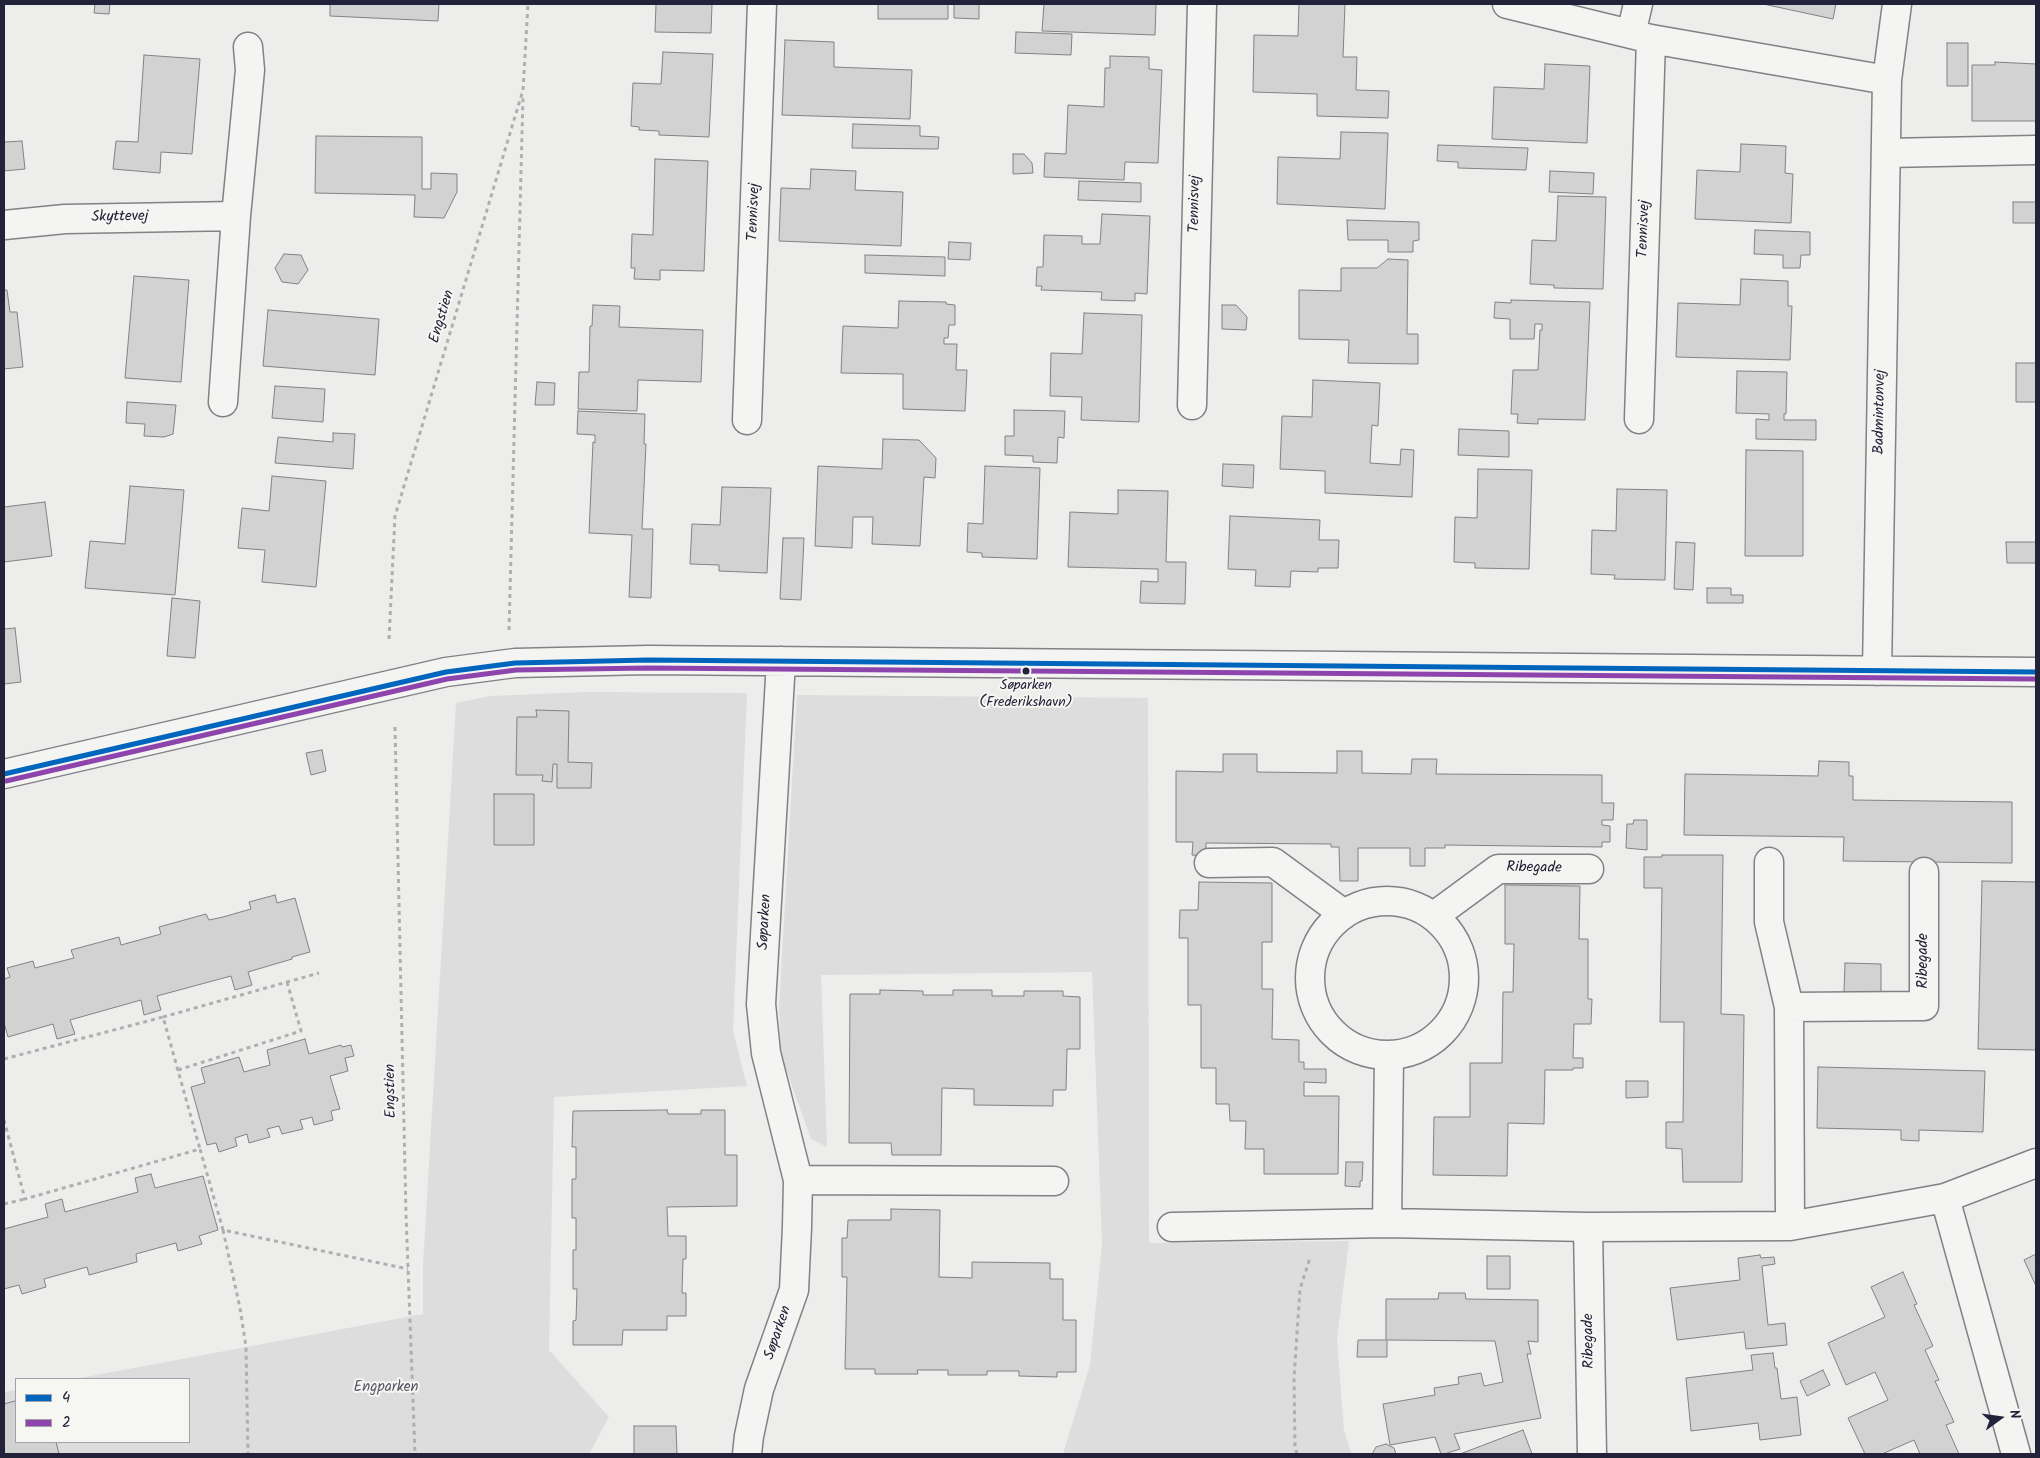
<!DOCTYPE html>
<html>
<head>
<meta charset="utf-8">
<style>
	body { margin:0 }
	#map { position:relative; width:2040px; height:1458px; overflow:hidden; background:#ededec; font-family:Kalam,sans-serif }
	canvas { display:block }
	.frame { position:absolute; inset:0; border:5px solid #22223b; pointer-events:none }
	.legend { position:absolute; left:15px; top:1378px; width:175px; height:65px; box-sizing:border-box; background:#f6f6f2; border:1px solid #a1a1a9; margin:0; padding:6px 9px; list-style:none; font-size:15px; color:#22223b }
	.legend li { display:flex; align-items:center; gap:10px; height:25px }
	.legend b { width:25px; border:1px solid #a1a1a9 }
	.north { position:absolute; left:1975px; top:1393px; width:50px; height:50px; -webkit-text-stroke:4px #f6f6f2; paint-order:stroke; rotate:76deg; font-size:14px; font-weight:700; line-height:20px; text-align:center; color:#22223b }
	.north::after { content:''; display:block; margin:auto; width:18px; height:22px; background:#22223b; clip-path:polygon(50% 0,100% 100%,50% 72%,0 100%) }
</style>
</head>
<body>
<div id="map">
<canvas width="2040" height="1458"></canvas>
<div class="frame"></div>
<ul class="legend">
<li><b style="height:6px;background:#0065bd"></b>4</li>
<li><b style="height:6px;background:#8e44ad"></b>2</li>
</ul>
<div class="north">N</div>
</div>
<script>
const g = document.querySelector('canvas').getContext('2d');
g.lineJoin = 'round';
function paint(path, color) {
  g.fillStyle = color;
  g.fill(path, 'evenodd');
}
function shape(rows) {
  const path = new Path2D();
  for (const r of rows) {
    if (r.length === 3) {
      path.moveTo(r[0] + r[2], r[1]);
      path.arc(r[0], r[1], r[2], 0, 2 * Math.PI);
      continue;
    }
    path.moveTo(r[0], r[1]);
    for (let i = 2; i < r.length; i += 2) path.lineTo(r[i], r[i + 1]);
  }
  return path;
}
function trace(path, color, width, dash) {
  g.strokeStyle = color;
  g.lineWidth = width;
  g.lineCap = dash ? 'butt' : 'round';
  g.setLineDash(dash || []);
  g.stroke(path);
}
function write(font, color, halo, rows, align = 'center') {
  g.font = font + ' Kalam,sans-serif';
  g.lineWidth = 4;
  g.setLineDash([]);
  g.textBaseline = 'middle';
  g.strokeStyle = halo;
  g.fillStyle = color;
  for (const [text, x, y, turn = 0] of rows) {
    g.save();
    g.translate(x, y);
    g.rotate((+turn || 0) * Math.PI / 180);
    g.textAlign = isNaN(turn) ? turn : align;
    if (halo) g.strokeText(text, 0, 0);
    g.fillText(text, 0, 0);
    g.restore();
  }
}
paint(shape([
	[586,692,747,693,733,1031,747,1086,554,1097,549,1350,609,1417,589,1454,4,1454,4,1392,16,1390,16,1442,189,1442,189,1379,75,1379,423,1314,423,1266,456,703,490,696],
	[797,695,1148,698,1149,1243,1349,1241,1337,1340,1344,1431,1352,1454,1063,1454,1090,1365,1102,1244,1092,972,821,975,827,1147,811,1139,781,1055,779,1008]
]), '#ddd');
const building = shape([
	[95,4,110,4,109,14,94,13,95,4],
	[330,4,439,4,438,21,330,16,330,4],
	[656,4,712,4,711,33,655,32,656,4],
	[878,4,948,4,948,19,878,19,878,4],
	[954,4,979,4,979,19,954,18,954,4],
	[1044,4,1156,4,1155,35,1042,31,1044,4],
	[1299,4,1345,4,1343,57,1357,57,1356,90,1389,91,1388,118,1317,116,1317,94,1253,92,1254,35,1298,36,1299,4],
	[1763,4,1836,4,1833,19,1763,4],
	[1016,32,1072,34,1071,55,1015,53,1016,32],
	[785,40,834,42,834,67,912,70,910,119,782,115,785,40],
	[1947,43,1968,43,1968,86,1947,86,1947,43],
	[663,52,713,54,709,137,659,135,659,131,639,130,639,127,631,126,633,83,661,84,663,52],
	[144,55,200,59,192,154,161,152,160,173,113,169,116,141,138,142,144,55],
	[1110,56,1149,57,1149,69,1162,70,1158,163,1125,162,1124,180,1044,177,1045,153,1066,154,1068,105,1104,107,1105,68,1110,68,1110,56],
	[1995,62,2036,64,2036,121,1972,121,1972,65,1995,65,1995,62],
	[1545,64,1590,66,1587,143,1492,139,1494,87,1544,89,1545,64],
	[853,124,920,126,920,136,939,137,938,149,852,148,853,124],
	[1341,132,1388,133,1385,209,1277,204,1278,157,1340,159,1341,132],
	[316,136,422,137,422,189,431,189,431,173,457,174,457,192,444,218,414,217,415,195,315,193,316,136],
	[22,141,25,169,4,171,4,142,22,141],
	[1741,144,1786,146,1785,173,1793,174,1791,223,1695,219,1697,170,1740,172,1741,144],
	[1438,145,1528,148,1526,170,1458,168,1458,162,1437,161,1438,145],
	[1013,154,1024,154,1032,163,1033,173,1013,174,1013,154],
	[655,159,708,161,704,271,660,270,660,280,634,279,635,268,631,268,632,234,653,235,655,159],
	[811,169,856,171,855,190,903,192,901,246,779,241,781,188,810,189,811,169],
	[1550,171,1594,173,1593,194,1549,192,1550,171],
	[1079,181,1141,183,1141,202,1078,200,1079,181],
	[1558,196,1606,197,1603,289,1554,288,1554,285,1530,284,1532,240,1556,241,1558,196],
	[2013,202,2036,202,2036,223,2013,223,2013,202],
	[1102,214,1150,216,1147,294,1135,293,1135,301,1101,300,1102,292,1041,290,1042,286,1036,286,1037,267,1043,267,1044,235,1082,236,1082,244,1100,244,1102,214],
	[1347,220,1419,222,1419,240,1413,241,1413,252,1388,252,1388,240,1348,240,1347,220],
	[1755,230,1810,232,1810,255,1801,255,1800,268,1783,268,1783,255,1754,254,1755,230],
	[949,242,971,243,970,260,948,259,949,242],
	[284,254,301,255,308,270,298,284,282,282,275,268,284,254],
	[865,255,945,257,945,276,865,273,865,255],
	[1388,259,1408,260,1407,334,1418,334,1418,364,1348,363,1349,340,1299,339,1299,290,1341,291,1341,268,1377,268,1388,259],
	[134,276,189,280,181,382,125,378,134,276],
	[1741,279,1788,281,1788,306,1792,306,1790,360,1676,357,1678,303,1740,305,1741,279],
	[4,290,7,290,10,312,17,312,23,367,4,369,4,290],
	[1511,300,1590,302,1585,420,1538,419,1538,424,1517,423,1518,414,1511,414,1513,370,1538,370,1540,330,1542,330,1542,324,1535,324,1534,339,1510,339,1510,319,1494,318,1495,302,1511,303,1511,300],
	[899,301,946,302,946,304,955,305,955,325,949,325,948,338,944,338,944,344,957,344,956,370,967,370,965,411,903,409,903,374,841,373,843,326,898,328,899,301],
	[593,305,620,306,619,327,703,330,701,382,638,380,637,411,578,409,579,372,589,372,590,326,592,326,593,305],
	[1222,305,1236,305,1247,317,1246,330,1222,329,1222,305],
	[268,310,379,319,375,375,263,366,268,310],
	[1084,313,1142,315,1139,422,1081,420,1082,397,1050,396,1051,353,1082,354,1084,313],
	[2016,363,2036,363,2036,402,2016,402,2016,363],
	[1737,371,1787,372,1786,414,1784,414,1784,420,1816,420,1816,440,1756,439,1756,419,1769,420,1769,414,1736,413,1737,371],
	[1313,380,1380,383,1378,426,1372,425,1370,463,1400,465,1401,449,1414,450,1412,497,1325,493,1325,471,1280,469,1282,416,1312,417,1313,380],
	[537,382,555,383,554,405,535,405,537,382],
	[275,386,325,389,323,422,272,418,275,386],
	[127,402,176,405,173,434,164,437,144,436,145,424,126,423,127,402],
	[1014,410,1065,411,1064,438,1058,437,1057,463,1033,462,1033,456,1005,455,1005,436,1014,436,1014,410],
	[578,411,645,414,644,444,646,444,642,529,653,529,651,598,629,597,632,535,589,533,593,442,595,443,595,435,577,434,578,411],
	[1459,429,1509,431,1509,457,1458,455,1459,429],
	[333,433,355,434,353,469,275,463,278,437,333,442,333,433],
	[883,439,919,440,936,458,935,478,924,477,920,546,872,544,873,517,853,517,852,548,815,546,818,466,882,469,883,439],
	[1746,450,1803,451,1803,556,1745,556,1746,450],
	[1223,464,1254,465,1253,488,1222,486,1223,464],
	[985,466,1040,468,1037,559,982,557,982,553,967,552,968,523,983,524,985,466],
	[1478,469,1532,470,1529,569,1475,568,1475,563,1454,562,1455,517,1477,518,1478,469],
	[272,476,326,481,316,587,262,582,265,550,238,548,242,508,269,511,272,476],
	[130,486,184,490,175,595,85,588,90,541,125,544,130,486],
	[722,487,771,488,767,573,719,571,719,565,690,564,692,524,720,525,722,487],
	[1617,489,1667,490,1665,580,1614,579,1615,575,1591,574,1592,530,1616,531,1617,489],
	[1118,490,1168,491,1166,562,1186,562,1185,604,1140,603,1141,581,1158,582,1158,569,1068,567,1070,512,1118,514,1118,490],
	[45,502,52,556,4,562,4,507,45,502],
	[1230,516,1320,520,1319,540,1339,540,1338,568,1318,568,1318,572,1291,571,1290,587,1255,586,1256,570,1228,569,1230,516],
	[783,538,804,538,801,600,780,599,783,538],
	[1676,542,1695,543,1693,590,1674,589,1676,542],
	[2006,542,2036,542,2036,563,2007,563,2006,542],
	[1707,588,1731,588,1731,595,1743,595,1743,603,1707,603,1707,588],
	[172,598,200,601,195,658,167,656,172,598],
	[15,628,21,682,4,684,4,629,15,628],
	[536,710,569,711,568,762,592,763,591,788,557,788,557,764,553,764,552,782,542,781,543,775,516,775,517,717,537,717,536,710],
	[322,750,326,771,311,775,306,753,322,750],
	[1337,751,1362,751,1362,773,1411,774,1412,759,1437,759,1436,774,1602,775,1602,803,1614,803,1613,820,1602,820,1602,825,1610,826,1610,842,1602,842,1602,847,1445,845,1445,848,1425,848,1425,866,1410,866,1410,848,1358,848,1358,881,1340,881,1339,847,1331,847,1331,844,1206,843,1206,856,1192,855,1193,842,1176,842,1176,771,1223,772,1223,754,1257,754,1257,772,1337,773,1337,751],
	[1819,761,1849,762,1849,776,1853,776,1853,800,2012,802,2012,863,1843,861,1844,837,1684,835,1685,774,1818,776,1819,761],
	[494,794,534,794,534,845,494,845,494,794],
	[1634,820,1647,820,1647,850,1626,848,1627,824,1633,824,1634,820],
	[1662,855,1723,855,1721,1014,1744,1015,1744,1019,1742,1182,1683,1182,1682,1149,1666,1148,1666,1122,1683,1122,1684,1022,1660,1022,1662,888,1644,888,1644,857,1662,857,1662,855],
	[1982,881,2036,882,2036,1050,1978,1049,1982,881],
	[1199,882,1272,883,1272,942,1262,942,1262,989,1273,989,1272,1039,1299,1040,1299,1062,1304,1062,1304,1069,1326,1069,1326,1083,1304,1082,1304,1096,1339,1096,1338,1174,1264,1174,1264,1149,1245,1149,1246,1121,1230,1121,1229,1104,1216,1104,1216,1068,1201,1068,1201,1005,1188,1005,1188,938,1179,938,1180,910,1198,910,1199,882],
	[1505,885,1580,886,1579,939,1588,939,1588,999,1592,999,1591,1024,1574,1024,1573,1058,1583,1058,1583,1068,1573,1068,1573,1070,1545,1070,1544,1124,1508,1123,1507,1176,1433,1175,1434,1117,1470,1117,1470,1063,1502,1063,1503,992,1513,992,1514,944,1505,944,1505,885],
	[275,895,277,903,295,898,310,952,292,957,292,959,248,972,252,985,235,990,231,976,157,996,161,1010,144,1015,141,1000,70,1020,75,1034,57,1039,53,1024,8,1037,4,1023,4,979,10,977,7,968,33,961,35,968,74,958,71,950,119,937,121,945,161,934,159,927,206,914,209,920,223,917,251,909,249,902,275,895],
	[1845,963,1881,964,1881,992,1844,992,1845,963],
	[880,990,923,991,923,995,953,995,953,990,992,990,992,996,1024,996,1024,991,1063,991,1063,996,1080,997,1080,1049,1067,1049,1066,1090,1053,1090,1053,1106,974,1105,974,1089,942,1088,941,1155,892,1155,891,1143,849,1143,850,994,880,994,880,990],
	[305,1039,309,1054,341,1045,342,1047,351,1045,354,1056,345,1058,348,1071,330,1076,340,1109,331,1111,333,1120,314,1125,312,1117,305,1119,300,1120,303,1129,282,1134,279,1126,267,1129,270,1137,249,1143,247,1134,235,1138,237,1146,219,1152,216,1143,207,1145,191,1087,205,1083,201,1068,239,1057,244,1072,270,1065,267,1050,305,1039],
	[1818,1067,1985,1071,1983,1132,1919,1130,1919,1141,1901,1140,1901,1130,1817,1128,1818,1067],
	[1626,1081,1648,1081,1648,1097,1626,1098,1626,1081],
	[667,1110,668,1114,701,1114,701,1110,725,1110,725,1155,737,1155,737,1206,667,1207,668,1236,686,1236,686,1259,683,1259,682,1293,686,1293,686,1316,667,1316,667,1330,623,1330,622,1345,573,1345,573,1321,576,1320,577,1289,573,1289,573,1250,576,1250,576,1218,572,1218,572,1179,576,1179,576,1147,572,1147,573,1111,667,1110],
	[1346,1162,1363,1162,1362,1181,1360,1181,1360,1187,1345,1186,1346,1162],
	[151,1174,155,1188,203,1176,218,1230,199,1236,202,1244,178,1251,176,1243,136,1254,137,1262,89,1275,87,1267,44,1279,46,1287,22,1294,19,1285,4,1289,4,1229,48,1217,45,1204,62,1199,65,1212,138,1192,135,1178,151,1174],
	[891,1209,940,1210,939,1277,972,1278,972,1262,1050,1263,1050,1279,1063,1279,1063,1320,1076,1320,1076,1372,1057,1372,1057,1377,1019,1376,1019,1371,987,1371,987,1375,948,1375,948,1370,917,1370,918,1374,875,1374,875,1369,845,1369,847,1277,842,1277,842,1238,847,1238,848,1220,891,1220,891,1209],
	[2036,1254,2036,1286,2024,1260,2036,1254],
	[1760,1255,1761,1258,1774,1257,1775,1264,1762,1266,1768,1325,1785,1323,1787,1345,1746,1349,1744,1332,1677,1340,1670,1288,1740,1280,1738,1258,1760,1255],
	[1487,1256,1510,1256,1510,1289,1487,1289,1487,1256],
	[1903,1272,1917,1304,1914,1305,1933,1346,1925,1350,1939,1380,1935,1381,1954,1422,1946,1425,1959,1454,1920,1454,1914,1440,1882,1454,1865,1454,1848,1418,1888,1400,1875,1372,1846,1385,1828,1343,1885,1317,1871,1287,1903,1272],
	[1439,1293,1465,1293,1466,1299,1538,1300,1538,1342,1528,1341,1531,1354,1527,1354,1541,1418,1454,1434,1460,1449,1444,1454,1441,1454,1435,1437,1390,1445,1383,1404,1435,1395,1434,1388,1459,1384,1458,1377,1481,1373,1484,1386,1503,1382,1495,1341,1387,1340,1387,1357,1357,1357,1358,1340,1386,1340,1386,1299,1438,1299,1439,1293],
	[1773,1353,1775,1368,1777,1368,1781,1399,1797,1397,1801,1435,1760,1440,1758,1423,1691,1431,1686,1378,1753,1370,1751,1355,1773,1353],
	[1823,1370,1830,1385,1807,1396,1800,1381,1823,1370],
	[15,1401,16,1401,16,1442,56,1442,59,1454,4,1454,4,1404,15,1401],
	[634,1426,676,1426,677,1454,634,1454,634,1426],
	[1523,1430,1532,1454,1460,1454,1523,1430],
	[1386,1444,1394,1448,1396,1454,1372,1454,1376,1447,1386,1444]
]);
paint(building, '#d2d2d3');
trace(building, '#828286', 1);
const minor = shape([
	[1507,4,1651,39,1887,80],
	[1631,34,1638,4],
	[1886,153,2036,150],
	[4,225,65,219,236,216],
	[223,402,236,216,250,70,248,47],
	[1192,405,1202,4],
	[1639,419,1651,39],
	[747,420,762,4],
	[1877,671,1887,80,1897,4],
	[4,774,446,672,515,663,648,660,2036,672],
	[1769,862,1769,922,1789,1007,1790,1226],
	[1209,863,1273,862,1344,914],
	[1387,978,77],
	[1434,916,1498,869,1589,869],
	[1789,1007,1924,1006,1924,872],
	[798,1180,1054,1181],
	[1945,1198,2016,1454],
	[1387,1223,1389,1056],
	[1172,1227,1387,1223,1588,1227,1790,1226,1945,1198,2036,1163],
	[1588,1227,1592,1454],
	[747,1454,749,1436,759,1389,794,1290,797,1227,798,1180,766,1053,761,1004,781,661]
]);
trace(minor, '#828286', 31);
trace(shape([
	[509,630,523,96],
	[389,639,395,516,523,90,528,4],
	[395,727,406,1214,415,1454],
	[163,1017,319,973],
	[4,1059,163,1017,200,1149],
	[178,1070,301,1031,287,982],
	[4,1120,25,1199,200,1149,223,1230,408,1269],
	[4,1204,25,1199],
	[223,1230,240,1308,246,1347,248,1454],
	[4,1315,4,1316],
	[1297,1454,1295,1447,1294,1378,1300,1289,1310,1258]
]), '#afafb0', 3, [4, 4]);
trace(minor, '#f4f4f2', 28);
trace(shape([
	[4,774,446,672,515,663,648,660,2036,672]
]), '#0065bd', 5);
trace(shape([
	[6,781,447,679,516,670,648,668,2036,679]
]), '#8e44ad', 5);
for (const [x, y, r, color] of [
	[1026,671,4.5,"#22223b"]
]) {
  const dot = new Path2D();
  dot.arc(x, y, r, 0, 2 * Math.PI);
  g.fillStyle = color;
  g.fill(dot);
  trace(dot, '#f6f6f2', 2);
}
write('14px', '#22223b', '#f6f6f2', [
	["Søparken",1026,687],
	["(Frederikshavn)",1026,704]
]);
write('15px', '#22223b', '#f6f6f2', [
	["Tennisvej",1196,204,-89],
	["Tennisvej",755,212,-88],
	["Skyttevej",120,218,-1],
	["Tennisvej",1645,229,-88],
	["Engstien",443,317,-73],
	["Badmintonvej",1881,412,-89],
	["Ribegade",1534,869,1],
	["Søparken",766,922,-87],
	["Ribegade",1924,961,-90],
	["Engstien",392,1091,-91],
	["Søparken",779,1333,-71],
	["Ribegade",1590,1341,-91]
]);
write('15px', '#565668', '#f6f6f2', [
	["Engparken",386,1388]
]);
</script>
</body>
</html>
